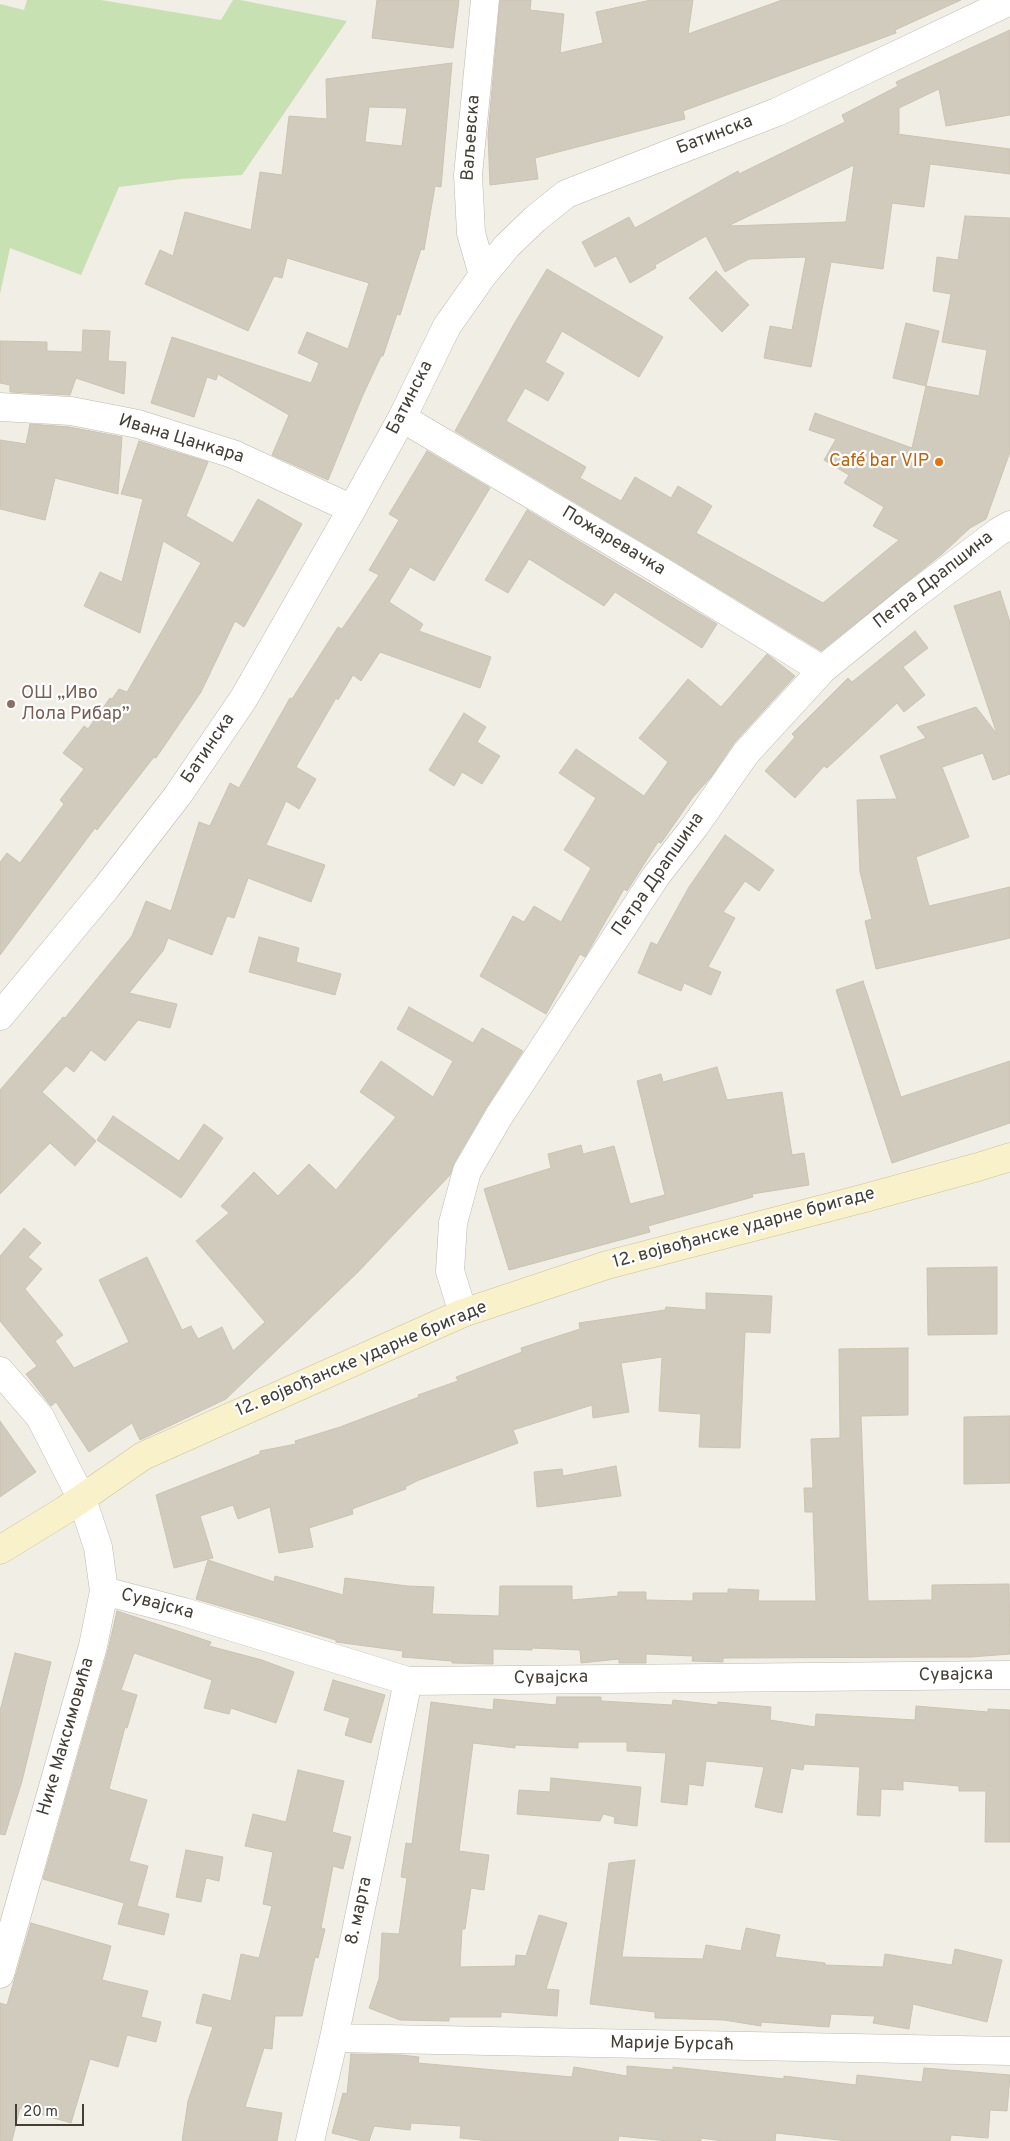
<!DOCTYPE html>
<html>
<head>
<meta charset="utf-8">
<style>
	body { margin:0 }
	#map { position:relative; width:1010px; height:2141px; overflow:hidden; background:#f1eee6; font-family:Overpass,sans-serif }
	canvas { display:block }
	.scale { position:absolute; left:15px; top:2104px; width:69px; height:22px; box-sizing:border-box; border:2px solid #433f36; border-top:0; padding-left:6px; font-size:15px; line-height:18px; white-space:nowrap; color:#433f36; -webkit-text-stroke:4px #fff; paint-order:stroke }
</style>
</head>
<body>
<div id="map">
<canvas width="1010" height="2141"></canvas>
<div class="scale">20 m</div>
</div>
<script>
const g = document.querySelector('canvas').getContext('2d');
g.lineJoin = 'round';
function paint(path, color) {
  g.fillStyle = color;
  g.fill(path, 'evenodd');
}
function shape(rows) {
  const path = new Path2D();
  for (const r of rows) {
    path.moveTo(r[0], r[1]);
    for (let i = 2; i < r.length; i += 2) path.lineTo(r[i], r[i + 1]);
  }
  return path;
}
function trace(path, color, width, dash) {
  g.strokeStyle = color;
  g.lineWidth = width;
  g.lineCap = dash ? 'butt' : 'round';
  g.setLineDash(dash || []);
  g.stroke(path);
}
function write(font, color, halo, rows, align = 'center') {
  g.font = font + ' Overpass,sans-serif';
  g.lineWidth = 4.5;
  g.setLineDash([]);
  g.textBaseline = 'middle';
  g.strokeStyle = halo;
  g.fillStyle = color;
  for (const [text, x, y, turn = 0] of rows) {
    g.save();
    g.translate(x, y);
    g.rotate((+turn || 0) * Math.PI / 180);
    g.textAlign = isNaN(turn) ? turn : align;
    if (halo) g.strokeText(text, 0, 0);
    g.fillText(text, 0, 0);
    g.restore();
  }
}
paint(shape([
	[27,0,101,0,221,20,233,0,240,0,347,21,242,175,181,179,119,187,81,275,10,248,0,294,0,4,24,10]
]), '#c8e1b3');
const building = shape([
	[377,0,459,0,453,48,372,38,377,0],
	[500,0,531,0,530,10,564,14,560,53,603,43,596,12,651,0,693,0,688,34,782,0,961,0,895,30,896,33,683,111,685,119,535,158,538,179,490,185,488,135,500,0],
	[1010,30,1010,115,946,126,939,89,899,108,899,133,897,134,1010,149,1010,174,930,164,924,207,892,203,883,269,831,262,811,367,764,358,770,326,792,330,806,257,749,259,725,272,706,236,655,265,656,268,630,283,616,256,595,267,582,242,629,217,635,228,738,171,739,174,845,122,842,115,898,86,896,82,1010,30],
	[854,165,846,222,728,226,854,165],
	[452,63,441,187,435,186,424,250,421,249,400,315,397,314,383,356,381,356,362,397,328,480,272,455,289,415,218,374,216,380,207,377,194,417,151,403,172,337,311,383,319,363,298,353,307,332,348,349,369,283,287,258,282,278,274,276,248,331,145,284,160,250,173,256,185,212,251,230,260,172,282,175,289,116,327,119,326,79,452,63],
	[369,107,407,108,402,146,365,142,369,107],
	[965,216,1010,218,1010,452,986,519,970,528,942,554,821,651,664,555,455,431,514,324,547,269,663,337,639,377,562,331,545,362,564,373,548,401,525,388,506,421,586,467,580,478,621,501,635,477,671,498,678,486,712,506,696,533,823,603,899,540,873,526,884,507,844,483,849,475,824,460,836,439,809,430,815,413,912,448,926,386,979,396,987,350,942,342,951,294,933,291,937,257,958,260,965,216],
	[716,271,749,305,722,332,689,298,716,271],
	[906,323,939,331,926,386,893,378,906,323],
	[83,330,110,331,108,361,126,362,124,394,76,378,70,395,10,392,10,385,0,383,0,341,47,342,47,351,82,352,83,330],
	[30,424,69,427,122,437,118,494,55,478,45,520,0,509,0,440,26,444,30,424],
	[139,441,208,462,186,516,233,543,258,499,302,524,244,627,235,621,201,692,156,758,154,757,97,830,95,828,0,955,0,862,7,853,20,863,64,804,60,800,84,769,63,753,84,726,88,729,110,698,112,699,119,689,127,692,201,563,163,541,140,633,84,606,100,572,122,582,143,499,121,494,139,441],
	[427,451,490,488,434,581,410,567,389,602,423,624,419,631,491,657,480,688,380,652,361,681,353,675,338,700,336,698,296,767,316,779,299,809,286,801,266,845,325,865,311,902,248,878,234,918,227,916,212,955,168,938,163,951,129,993,177,1004,170,1028,138,1020,105,1061,91,1050,74,1072,66,1066,42,1092,96,1141,75,1166,50,1143,0,1194,0,1090,63,1017,65,1018,132,936,146,901,171,911,199,822,210,826,230,783,239,788,290,698,292,699,338,627,342,629,379,575,369,570,399,520,389,514,427,451],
	[527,510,717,624,702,648,615,592,604,606,529,559,508,593,485,580,527,510],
	[1000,591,1010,622,1010,774,993,780,983,753,942,767,969,837,916,857,929,906,1010,887,1010,938,876,969,865,921,872,919,860,872,857,800,897,799,880,756,926,738,917,727,976,707,997,734,954,606,1000,591],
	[915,631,928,648,903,667,925,695,904,712,897,703,827,768,824,766,795,798,765,771,795,737,792,734,848,678,852,682,915,631],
	[767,654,795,676,734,743,711,777,693,797,661,843,658,842,627,891,624,889,585,957,580,954,546,1014,480,976,513,916,524,922,534,906,561,922,591,868,564,850,596,798,559,773,576,749,644,796,668,762,639,738,688,679,721,707,767,654],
	[464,713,486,727,477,742,500,756,482,784,462,772,454,786,429,770,464,713],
	[725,835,774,870,759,891,745,881,723,912,735,918,708,967,721,972,711,995,684,983,681,991,638,973,651,942,657,945,689,887,725,835],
	[259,937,299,948,296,962,341,974,335,995,249,972,259,937],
	[863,981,901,1097,1010,1061,1010,1123,892,1163,836,990,863,981],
	[409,1007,473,1043,482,1028,523,1051,486,1108,454,1163,450,1175,359,1271,226,1399,140,1440,132,1423,89,1452,56,1402,51,1406,26,1374,37,1366,0,1321,0,1256,24,1228,41,1243,28,1257,42,1269,25,1289,63,1335,55,1341,74,1368,129,1342,99,1280,147,1257,182,1330,191,1326,198,1339,222,1327,233,1351,265,1322,196,1241,229,1213,221,1206,254,1172,278,1196,309,1164,336,1190,396,1117,360,1092,381,1061,433,1097,453,1061,397,1029,409,1007],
	[717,1067,727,1100,782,1092,792,1155,804,1153,809,1185,752,1194,753,1197,648,1226,650,1232,509,1270,484,1189,551,1168,548,1154,581,1145,583,1154,614,1146,630,1204,665,1195,637,1081,661,1074,663,1082,717,1067],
	[113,1116,179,1161,204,1124,223,1138,181,1198,97,1140,113,1116],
	[997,1267,997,1334,928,1335,927,1268,997,1267],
	[706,1293,772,1296,770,1333,745,1332,740,1448,699,1447,701,1414,659,1411,662,1357,621,1363,629,1412,593,1418,592,1405,513,1430,518,1443,419,1480,405,1487,406,1489,352,1509,353,1514,309,1528,313,1547,279,1553,270,1507,238,1519,233,1505,200,1516,213,1558,174,1568,156,1495,260,1454,260,1451,296,1444,295,1441,340,1427,419,1397,418,1395,458,1381,456,1377,522,1352,521,1348,580,1329,579,1323,665,1310,666,1307,706,1310,706,1293],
	[908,1348,908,1415,861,1416,868,1601,932,1600,932,1585,1009,1584,1010,1654,971,1657,723,1658,723,1662,692,1661,693,1656,646,1654,646,1663,619,1663,619,1659,581,1663,580,1650,532,1648,532,1650,493,1649,493,1664,452,1663,452,1661,402,1657,403,1651,336,1642,336,1640,196,1599,208,1560,274,1582,275,1576,343,1595,345,1578,407,1586,434,1587,432,1614,499,1616,500,1586,572,1586,572,1600,618,1596,618,1592,646,1592,646,1600,693,1601,693,1593,728,1593,728,1589,759,1590,758,1601,816,1601,813,1512,805,1512,804,1488,813,1488,811,1439,840,1438,839,1349,908,1348],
	[1010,1416,1010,1483,964,1484,964,1417,1010,1416],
	[0,1421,36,1472,0,1497,0,1421],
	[616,1466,621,1496,537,1507,534,1472,562,1469,563,1476,616,1466],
	[117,1611,211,1642,209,1646,262,1660,294,1672,276,1723,231,1708,229,1714,204,1708,212,1680,134,1653,121,1690,137,1695,127,1728,125,1727,109,1789,147,1800,129,1861,148,1866,137,1906,169,1914,164,1935,118,1924,124,1903,43,1879,108,1650,117,1611],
	[15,1653,51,1662,22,1781,5,1835,0,1834,0,1711,15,1653],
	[333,1680,385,1695,371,1743,345,1735,350,1718,324,1710,333,1680],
	[557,1697,601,1697,601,1701,672,1705,673,1700,718,1705,718,1702,771,1707,770,1720,815,1727,816,1714,915,1720,916,1706,988,1712,988,1709,1010,1710,1010,1842,985,1842,986,1791,959,1791,959,1786,903,1781,903,1790,881,1789,880,1816,857,1815,860,1767,804,1764,803,1770,791,1768,782,1813,755,1807,764,1767,706,1761,703,1786,689,1784,687,1805,661,1802,666,1753,627,1751,627,1742,578,1742,578,1748,515,1745,515,1748,473,1743,459,1851,489,1855,484,1890,471,1888,465,1929,462,1929,460,1967,515,1966,516,1955,526,1956,539,1915,567,1923,546,1989,559,1990,557,2016,501,2012,501,2017,449,2017,449,2021,400,2020,369,2008,379,1979,382,1933,399,1934,407,1878,401,1877,406,1843,412,1844,431,1702,493,1710,494,1699,556,1705,557,1697],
	[298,1770,344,1781,332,1832,351,1837,343,1869,333,1866,321,1928,325,1929,318,1958,315,1957,302,2016,275,2016,272,2049,264,2048,245,2107,282,2113,277,2141,182,2141,188,2101,213,2027,196,2023,203,1994,231,2001,241,1954,259,1958,272,1906,263,1904,273,1852,245,1846,253,1814,286,1822,298,1770],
	[551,1778,641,1787,637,1826,614,1823,615,1817,603,1814,600,1821,517,1814,519,1790,550,1792,551,1778],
	[186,1850,223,1857,219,1881,206,1878,201,1902,176,1897,186,1850],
	[635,1860,622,1957,703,1959,706,1945,741,1951,746,1928,780,1935,775,1957,825,1963,825,1965,883,1967,885,1954,952,1965,955,1949,1002,1960,987,2022,913,2004,909,2029,873,2023,875,2016,831,2014,829,2027,761,2022,761,2026,724,2020,655,2018,655,2012,590,2004,609,1863,635,1860],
	[31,1923,111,1946,102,1980,148,1991,141,2017,161,2022,156,2042,127,2035,118,2067,90,2059,71,2123,20,2108,12,2141,0,2141,0,2003,7,2005,31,1923],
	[351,2054,401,2055,419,2057,418,2063,572,2077,574,2067,627,2076,627,2066,673,2070,673,2067,784,2079,784,2076,856,2085,857,2075,922,2082,924,2068,1010,2075,1007,2111,990,2110,988,2138,951,2135,950,2141,848,2141,776,2133,775,2141,723,2141,701,2138,701,2141,669,2141,619,2136,618,2141,490,2141,460,2138,461,2126,411,2123,410,2130,374,2126,369,2141,363,2141,332,2133,343,2093,347,2094,351,2054]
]);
paint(building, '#d1cbbd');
trace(building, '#cbc3b1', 1);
const street = shape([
	[483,275,471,233,468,175,485,0],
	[0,407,71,411,138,424,233,454,352,509],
	[402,418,656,568,822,670],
	[0,1016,106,888,178,795,244,698,352,509,402,418,447,326,483,275,507,246,535,219,566,194,777,112,1010,1],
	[463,1313,450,1271,453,1223,467,1171,499,1116,656,876,695,826,746,753,822,670,909,599,998,532,1010,525],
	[0,1371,40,1417,82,1499,98,1547,104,1591,93,1646,0,1974],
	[104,1591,184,1612,408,1681,1010,1675],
	[334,2038,1010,2051],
	[310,2141,334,2038,408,1681]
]);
const secondary = shape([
	[0,1550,65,1510,143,1456,463,1313,607,1265,865,1198,978,1167,1010,1157]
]);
trace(street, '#beb9ad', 29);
trace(secondary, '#cbc39a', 29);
trace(street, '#fff', 28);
trace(secondary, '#f8f1c9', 28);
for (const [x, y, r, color] of [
	[939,462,5,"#e8710a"],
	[11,704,5,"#8d6e63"]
]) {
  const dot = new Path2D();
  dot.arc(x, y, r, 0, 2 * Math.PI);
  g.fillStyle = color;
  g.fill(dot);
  trace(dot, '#fff', 2);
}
write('18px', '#433f36', '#fff', [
	["Батинска",715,136,-21],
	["Ваљевска",472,138,-86],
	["Батинска",411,398,-63],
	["Ивана Цанкара",181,440,17],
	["Пожаревачка",613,542,31],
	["Петра Драпшина",934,581,-38],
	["Батинска",209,749,-56],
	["Петра Драпшина",659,875,-55],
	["12. војвођанске ударне бригаде",744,1229,-15],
	["12. војвођанске ударне бригаде",362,1360,-23],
	["Сувајска",157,1605,15],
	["Сувајска",956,1676,-1],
	["Сувајска",551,1679,-1],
	["Нике Максимовића",67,1737,-74],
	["8. марта",360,1911,-78],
	["Марије Бурсаћ",672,2045,1]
]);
write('18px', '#c56008', '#fff', [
	["Café bar VIP",929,462]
], 'right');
write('18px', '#785e54', '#fff', [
	["ОШ „Иво",21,694],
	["Лола Рибар”",21,715]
], 'left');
</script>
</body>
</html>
